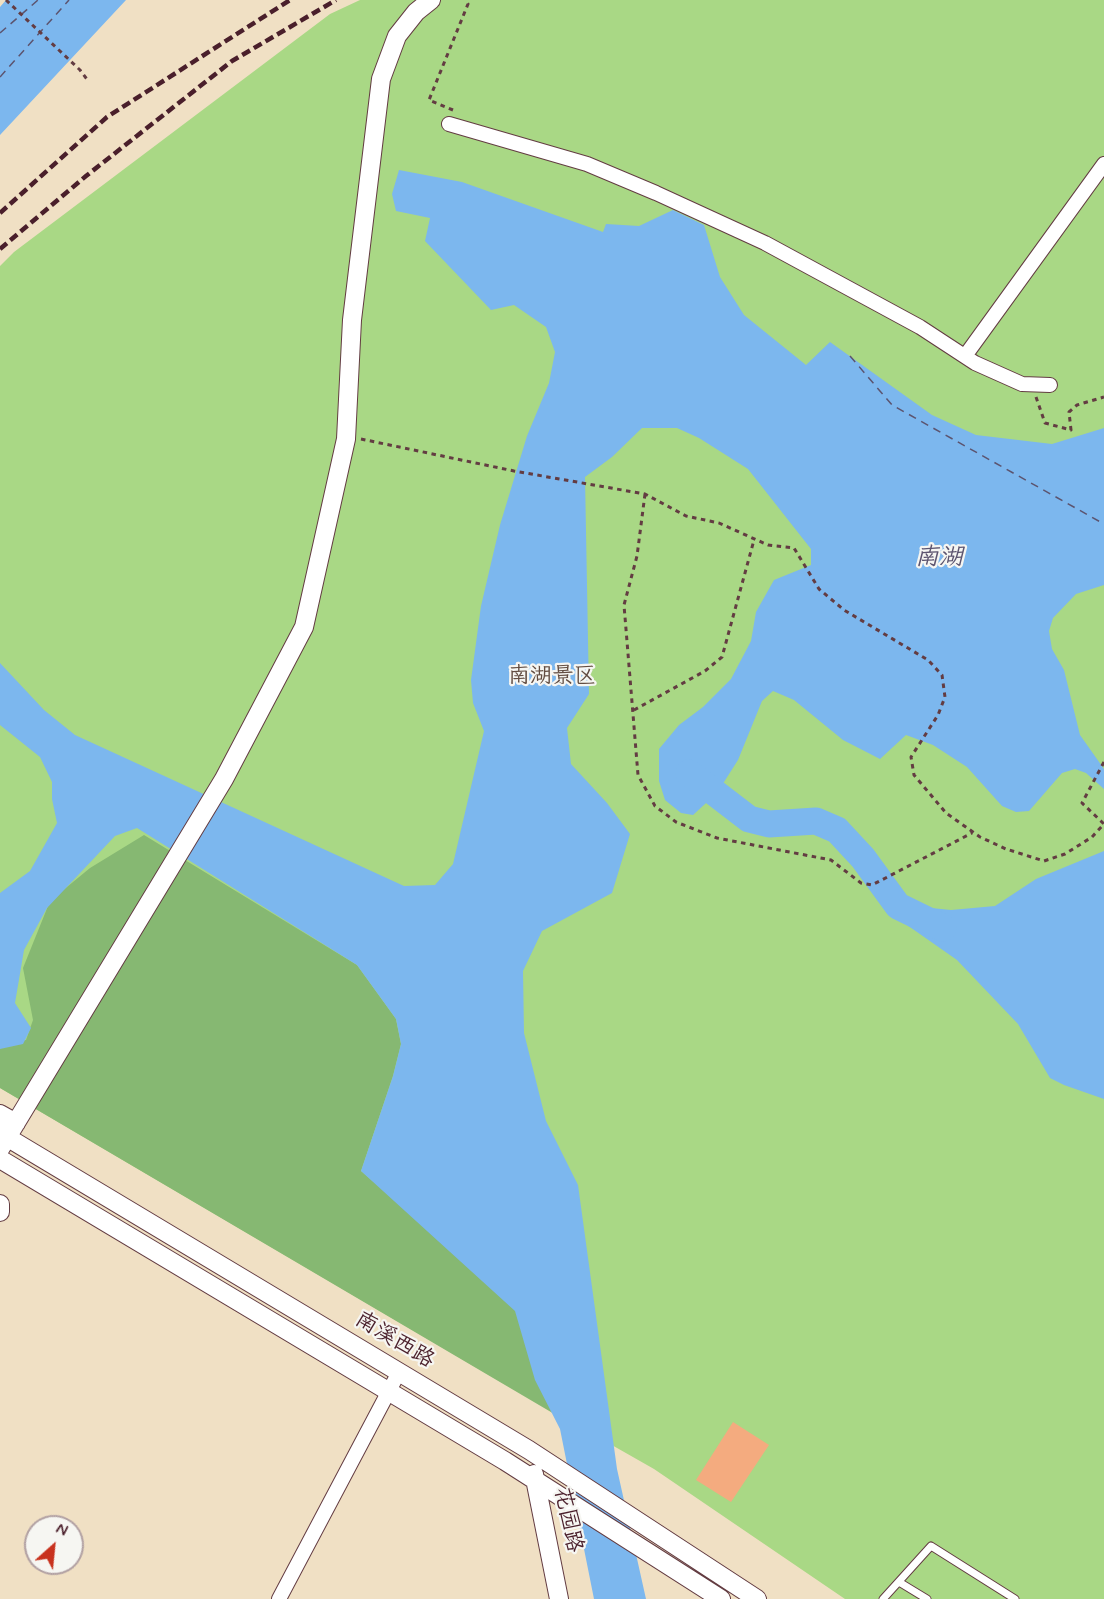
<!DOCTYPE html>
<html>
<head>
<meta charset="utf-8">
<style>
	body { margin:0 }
	#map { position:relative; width:1104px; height:1599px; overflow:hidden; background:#f0e0c4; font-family:Mynerve,sans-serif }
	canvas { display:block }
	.north { position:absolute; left:24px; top:1515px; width:60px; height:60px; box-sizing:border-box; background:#f6f6f2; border:2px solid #b1a0a2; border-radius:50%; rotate:27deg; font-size:16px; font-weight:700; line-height:24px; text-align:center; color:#4a1f2b }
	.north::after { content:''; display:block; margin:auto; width:21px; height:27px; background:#c8321e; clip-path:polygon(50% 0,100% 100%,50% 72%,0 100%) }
</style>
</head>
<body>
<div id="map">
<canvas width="1104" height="1599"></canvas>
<div class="north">N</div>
</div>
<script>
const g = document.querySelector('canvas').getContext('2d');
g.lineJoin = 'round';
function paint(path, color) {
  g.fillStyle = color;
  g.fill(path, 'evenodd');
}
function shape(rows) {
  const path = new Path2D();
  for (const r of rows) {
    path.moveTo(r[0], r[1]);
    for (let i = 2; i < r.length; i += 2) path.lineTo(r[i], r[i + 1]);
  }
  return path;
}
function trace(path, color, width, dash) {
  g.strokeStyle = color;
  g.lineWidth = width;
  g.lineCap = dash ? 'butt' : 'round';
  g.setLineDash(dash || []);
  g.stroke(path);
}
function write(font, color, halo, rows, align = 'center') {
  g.font = font + ' Mynerve,"LXGW WenKai TC",sans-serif';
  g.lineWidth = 4.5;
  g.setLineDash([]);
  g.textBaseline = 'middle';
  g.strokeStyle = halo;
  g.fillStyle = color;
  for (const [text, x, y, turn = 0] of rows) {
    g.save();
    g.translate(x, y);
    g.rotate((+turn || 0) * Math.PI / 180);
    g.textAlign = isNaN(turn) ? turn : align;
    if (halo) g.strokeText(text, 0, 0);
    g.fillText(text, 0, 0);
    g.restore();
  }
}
paint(shape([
	[360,0,1104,0,1104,1599,845,1599,654,1469,501,1382,0,1088,0,266,14,252,330,14]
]), '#a9d885');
paint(shape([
	[144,835,357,965,396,1019,401,1044,393,1076,361,1171,524,1311,556,1415,0,1088,0,1045,26,1040,33,1020,23,968,50,901,90,868]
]), '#86b872');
paint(shape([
	[6,0,126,0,0,135,0,7],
	[399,170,462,182,603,232,606,224,639,226,673,210,704,225,720,277,744,315,806,365,830,342,932,415,976,435,1052,444,1104,428,1104,585,1076,594,1053,618,1049,631,1052,649,1064,670,1080,735,1104,769,1104,789,1086,773,1075,769,1062,773,1029,811,1016,812,1002,806,967,767,933,745,906,735,880,759,843,740,794,700,773,691,762,701,738,760,717,793,693,815,681,813,665,800,659,781,659,749,679,725,703,707,731,679,751,641,756,612,774,580,811,565,811,549,748,469,699,438,677,428,642,428,612,457,585,477,589,694,567,728,571,764,607,803,630,834,612,893,542,931,523,971,524,1033,546,1121,578,1185,617,1469,646,1599,594,1599,560,1429,535,1380,515,1311,361,1171,393,1076,401,1044,396,1019,357,965,137,828,115,836,47,908,24,950,15,1003,31,1028,23,1044,0,1049,0,893,30,871,57,823,52,799,52,782,40,757,0,725,0,663,44,710,75,735,404,886,435,885,453,864,484,731,473,703,471,680,481,606,500,525,527,436,549,383,555,352,546,327,514,305,491,310,425,241,430,218,396,211,392,194],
	[1104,851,1104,1099,1064,1085,1050,1078,1018,1024,957,960,907,925,911,906,951,910,995,906,1036,879]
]), '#7cb7ee');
trace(shape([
	[689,773,749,819,769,824,816,821,837,830,863,858,898,906,943,928]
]), '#7cb7ee', 27);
trace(shape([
	[0,33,38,0],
	[0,77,69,0],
	[850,356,892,405,1104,524]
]), '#5c546f', 1.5, [8, 6]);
paint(shape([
	[733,1422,769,1445,731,1502,696,1480]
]), '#f4ab7f');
const lane = shape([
	[899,1582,927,1599],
	[883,1599,931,1546,1015,1599]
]);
const street = shape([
	[449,124,587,164,656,193,765,243,920,327,975,363,1022,384,1050,385],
	[965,356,1104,164],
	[279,1599,399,1372]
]);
const secondary = shape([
	[0,1114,16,1123],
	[0,1133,529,1450,757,1599],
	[0,1149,224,779,304,627,346,439,352,320,381,79,397,36,416,12,431,0],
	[0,1159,505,1461,721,1599],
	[0,1204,0,1212],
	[534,1474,559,1599]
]);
trace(lane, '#633c42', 9);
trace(street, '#633c42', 16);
trace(secondary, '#633c42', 20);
trace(shape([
	[6,0,80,70,89,82],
	[453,110,429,100,468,4,466,0],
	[1036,397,1045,423,1071,430,1069,412,1077,405,1104,397],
	[361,439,514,471,645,494,686,516,719,523,768,545,794,548,819,589,844,610,928,660,942,675,945,697,938,715,911,757,914,775,946,813,980,837,1006,849,1044,861,1065,854,1092,837,1104,824,1082,803,1104,762],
	[645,494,637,556,624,605,638,775,655,806,676,822,717,838,831,860,861,883,872,885,972,833],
	[634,710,705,671,722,657,754,540]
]), '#633c42', 3, [4.5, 4.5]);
trace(lane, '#fff', 7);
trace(street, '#fff', 14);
trace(secondary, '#fff', 18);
trace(shape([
	[0,213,107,117,290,0],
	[0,249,86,176,232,61,336,0]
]), '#4a1f2b', 4.5, [9, 4.5]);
write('22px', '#624d42', '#f6f6f2', [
	["南湖景区",552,677]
]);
write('22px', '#4a1f2b', '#f6f6f2', [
	["南溪西路",394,1341,31],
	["花园路",567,1520,78]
]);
write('italic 24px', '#5c546f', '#f6f6f2', [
	["南湖",939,559]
]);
</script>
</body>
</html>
